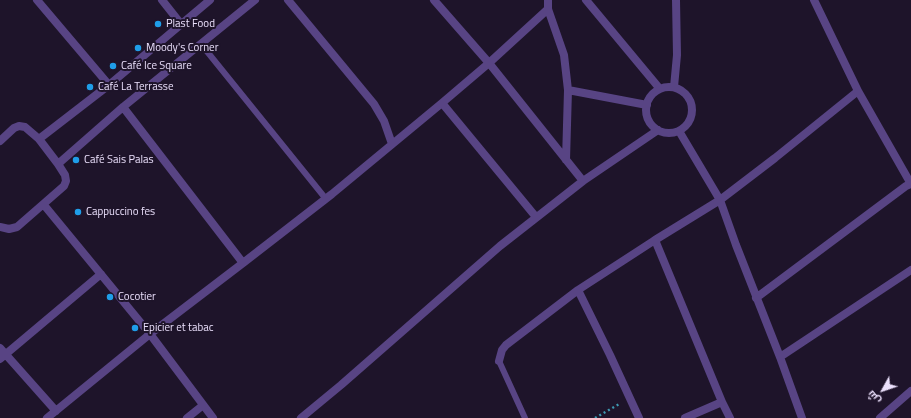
<!DOCTYPE html>
<html>
<head>
<meta charset="utf-8">
<style>
	body { margin:0 }
	#map { position:relative; width:911px; height:418px; overflow:hidden; background:#1e142a; font-family:"Titillium Web",Cairo,sans-serif }
	canvas { display:block }
	.north { position:absolute; left:863px; top:370px; width:40px; height:40px; -webkit-text-stroke:3px #1e142a; paint-order:stroke; rotate:230deg; font-size:11px; font-weight:700; line-height:16px; text-align:center; color:#ebe0fc }
	.north::after { content:''; display:block; margin:auto; width:14px; height:18px; background:#ebe0fc; clip-path:polygon(50% 0,100% 100%,50% 72%,0 100%) }
</style>
</head>
<body>
<div id="map">
<canvas width="911" height="418"></canvas>
<div class="north">ش</div>
</div>
<script>
const g = document.querySelector('canvas').getContext('2d');
g.lineJoin = 'round';
function shape(rows) {
  const path = new Path2D();
  for (const r of rows) {
    if (r.length === 3) {
      path.moveTo(r[0] + r[2], r[1]);
      path.arc(r[0], r[1], r[2], 0, 2 * Math.PI);
      continue;
    }
    path.moveTo(r[0], r[1]);
    for (let i = 2; i < r.length; i += 2) path.lineTo(r[i], r[i + 1]);
  }
  return path;
}
function trace(path, color, width, dash) {
  g.strokeStyle = color;
  g.lineWidth = width;
  g.lineCap = dash ? 'butt' : 'round';
  g.setLineDash(dash || []);
  g.stroke(path);
}
function write(font, color, halo, rows, align = 'center') {
  g.font = font + ' "Titillium Web",sans-serif';
  g.lineWidth = 4;
  g.setLineDash([]);
  g.textBaseline = 'middle';
  g.strokeStyle = halo;
  g.fillStyle = color;
  for (const [text, x, y, turn = 0] of rows) {
    g.save();
    g.translate(x, y);
    g.rotate((+turn || 0) * Math.PI / 180);
    g.textAlign = isNaN(turn) ? turn : align;
    if (halo) g.strokeText(text, 0, 0);
    g.fillText(text, 0, 0);
    g.restore();
  }
}
trace(shape([
	[595,418,621,403]
]), '#3e9ab2', 2.5, [2, 3]);
trace(shape([
	[201,44,326,199],
	[499,361,525,418]
]), '#584484', 6);
trace(shape([
	[37,0,109,85],
	[162,0,181,24],
	[288,0,374,104,384,121,392,144],
	[434,0,489,63,583,181,658,130],
	[548,0,548,9,564,55,568,90,647,105],
	[586,0,660,89],
	[674,87,677,55,676,0],
	[669,110,23],
	[442,103,536,217],
	[679,131,720,200,736,245,780,357,802,418],
	[39,139,109,85,210,0],
	[0,141,14,128,19,126,25,127,39,139,58,164,65,175,66,181,64,186,17,227,9,229,0,227],
	[566,160,568,90],
	[58,164,123,107,255,0],
	[44,205,150,334,213,418],
	[655,240,722,402,730,418],
	[243,263,332,194,442,103,489,63,548,9],
	[578,290,610,355,639,418],
	[756,298,906,186,911,184,858,91],
	[0,348,56,411],
	[780,357,911,270],
	[0,359,101,274],
	[499,361,502,350,506,345,578,290,655,240,720,200,775,158,858,91,814,0],
	[47,418,150,334,243,263,123,107],
	[187,418,202,406],
	[301,418,341,385,500,246,583,181],
	[685,418,722,402],
	[880,418,911,391]
]), '#584484', 8);
for (const [x, y, r, color] of [
	[158,24,4,"#1f9ee9"],
	[138,48,4,"#1f9ee9"],
	[113,66,4,"#1f9ee9"],
	[90,87,4,"#1f9ee9"],
	[76,160,4,"#1f9ee9"],
	[78,212,4,"#1f9ee9"],
	[110,297,4,"#1f9ee9"],
	[135,328,4,"#1f9ee9"]
]) {
  const dot = new Path2D();
  dot.arc(x, y, r, 0, 2 * Math.PI);
  g.fillStyle = color;
  g.fill(dot);
  trace(dot, '#1e142a', 1.5);
}
write('11px', '#ebe0fc', '#1e142a', [
	["Plast Food",166,24],
	["Moody's Corner",146,48],
	["Café Ice Square",121,66],
	["Café La Terrasse",98,87],
	["Café Sais Palas",84,160],
	["Cappuccino fes",86,212],
	["Cocotier",118,297],
	["Epicier et tabac",143,328]
], 'left');
</script>
</body>
</html>
